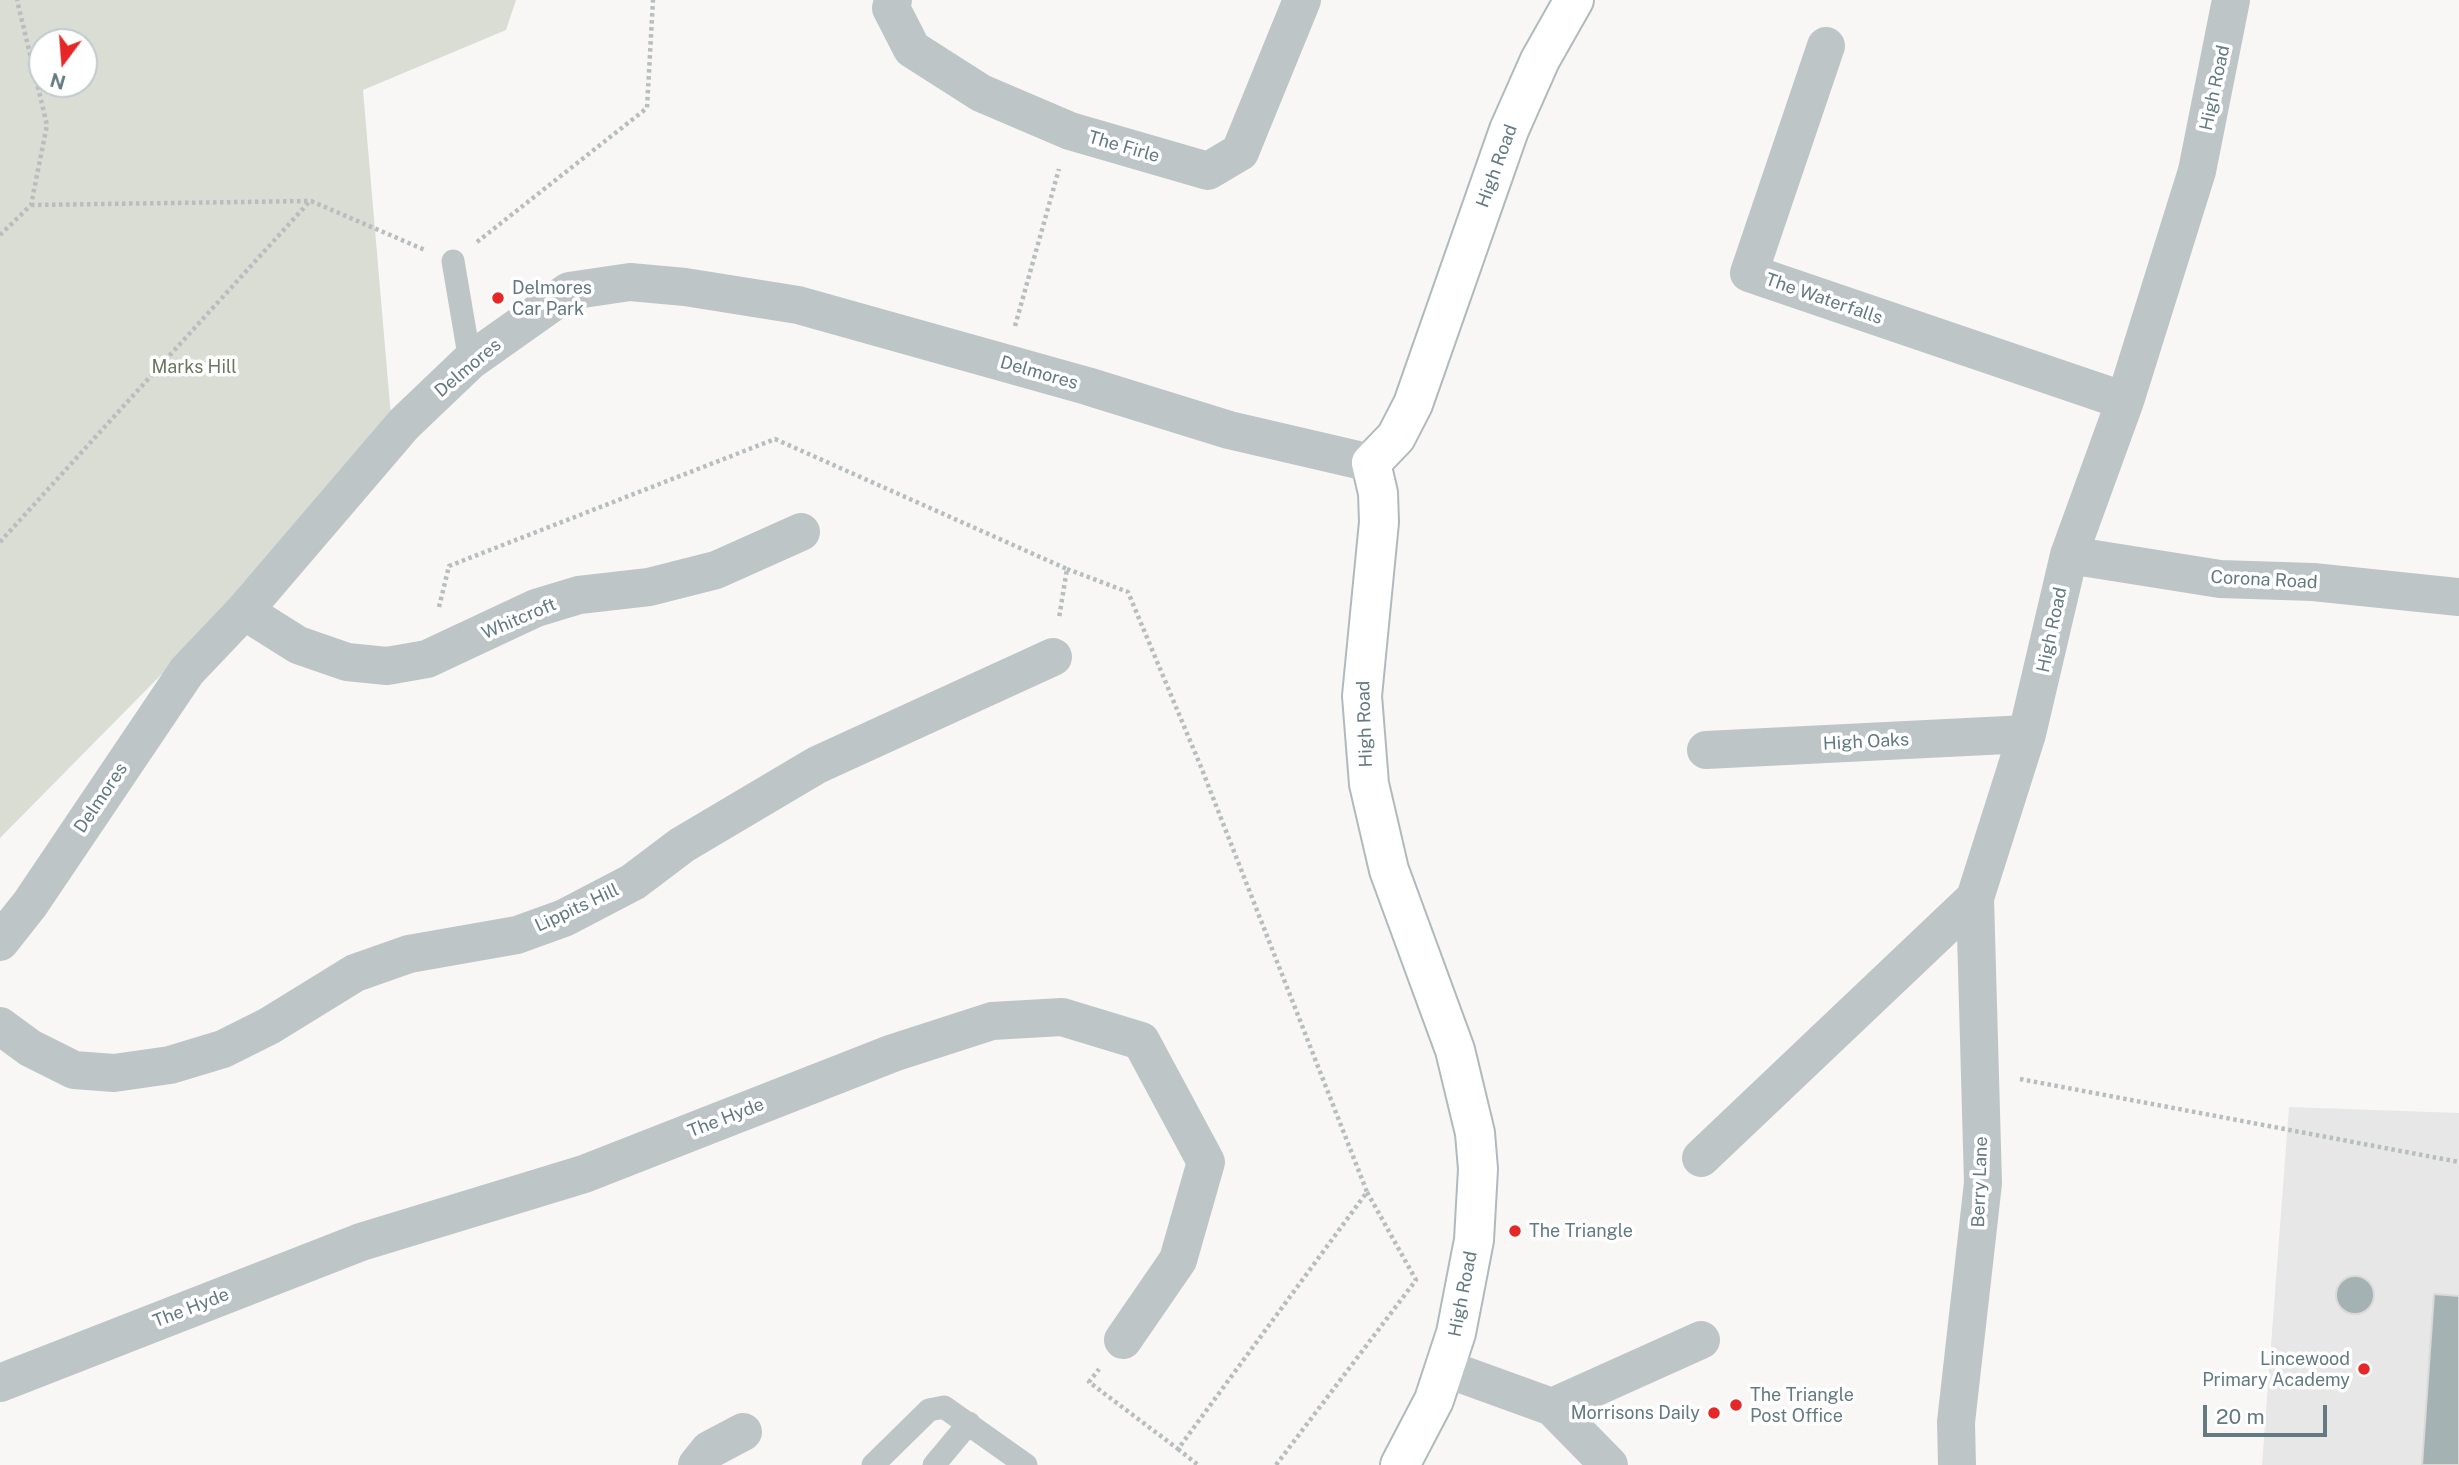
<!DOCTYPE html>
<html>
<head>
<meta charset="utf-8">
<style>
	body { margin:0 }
	#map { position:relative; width:2459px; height:1465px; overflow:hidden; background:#f8f7f5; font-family:"Public Sans",sans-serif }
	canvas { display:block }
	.north { position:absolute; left:28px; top:28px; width:70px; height:70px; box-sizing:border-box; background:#fff; border:2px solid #c0cacc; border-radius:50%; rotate:196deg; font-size:19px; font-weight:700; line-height:28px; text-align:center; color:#627a80 }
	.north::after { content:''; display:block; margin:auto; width:24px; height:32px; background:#e52728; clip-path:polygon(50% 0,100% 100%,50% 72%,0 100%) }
	.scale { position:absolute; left:2203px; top:1405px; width:124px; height:32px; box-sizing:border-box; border:4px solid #627a80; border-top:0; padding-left:9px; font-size:21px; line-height:24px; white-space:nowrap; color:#627a80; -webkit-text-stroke:5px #fff; paint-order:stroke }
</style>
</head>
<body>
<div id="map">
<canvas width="2459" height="1465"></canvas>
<div class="north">N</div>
<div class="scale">20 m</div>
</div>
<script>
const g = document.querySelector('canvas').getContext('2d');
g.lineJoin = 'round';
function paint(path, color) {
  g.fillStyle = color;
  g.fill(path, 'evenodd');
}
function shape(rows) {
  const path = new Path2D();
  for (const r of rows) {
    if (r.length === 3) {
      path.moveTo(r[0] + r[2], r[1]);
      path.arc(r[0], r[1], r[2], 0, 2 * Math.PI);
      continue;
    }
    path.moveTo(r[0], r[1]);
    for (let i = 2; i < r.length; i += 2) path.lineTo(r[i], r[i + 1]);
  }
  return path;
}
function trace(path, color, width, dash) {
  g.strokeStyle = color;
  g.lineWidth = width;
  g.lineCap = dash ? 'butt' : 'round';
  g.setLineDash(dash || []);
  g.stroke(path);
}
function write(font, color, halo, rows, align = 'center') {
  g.font = font + ' "Public Sans",sans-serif';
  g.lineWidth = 7;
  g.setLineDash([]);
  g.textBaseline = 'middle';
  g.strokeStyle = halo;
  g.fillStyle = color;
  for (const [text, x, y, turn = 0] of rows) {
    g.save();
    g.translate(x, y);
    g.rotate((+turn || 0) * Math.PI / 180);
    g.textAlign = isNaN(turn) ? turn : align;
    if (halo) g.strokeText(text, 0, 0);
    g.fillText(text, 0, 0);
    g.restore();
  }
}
paint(shape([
	[2289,1107,2459,1113,2459,1465,2262,1465]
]), '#e6e7e6');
paint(shape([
	[0,0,516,0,506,30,363,90,393,440,0,838],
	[42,42,84,42,84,84,42,84]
]), '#d9ddd4');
const building = shape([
	[2355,1295,19],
	[2434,1294,2459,1296,2459,1465,2422,1465,2434,1294]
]);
paint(building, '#a5b2b4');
trace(building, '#d9d9d7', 2);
const secondary = shape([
	[1400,1465,1434,1400,1456,1333,1474,1240,1478,1169,1475,1133,1455,1050,1389,870,1369,784,1362,696,1379,522,1378,493,1371,463,1396,437,1413,404,1509,130,1540,60,1574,0]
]);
trace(secondary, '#b0babc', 42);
trace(shape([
	[31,205,311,201,425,250],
	[0,235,31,205,47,125,17,0],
	[477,242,647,108,653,0],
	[1015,326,1059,169],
	[0,542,310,201],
	[1067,569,1128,592,1201,767,1367,1192,1178,1449,1089,1382,1099,1369],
	[439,607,449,566,775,439,1067,569,1059,618],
	[2020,1079,2459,1162],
	[1178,1449,1198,1465],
	[1276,1465,1416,1280,1367,1192]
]), '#b8bebf', 4.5, [3.5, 3.5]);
trace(shape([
	[453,261,470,361],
	[873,1465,929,1410,944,1407,1026,1465],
	[934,1465,969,1423]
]), '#bec5c7', 23);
trace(shape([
	[893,0,891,8,912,49,981,93,1070,131,1208,171,1240,152,1302,0],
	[1826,46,1749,273,2125,401],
	[2069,555,2220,579,2313,582,2459,597],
	[244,611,298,645,347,662,387,666,427,659,536,608,579,595,649,587,716,570,801,532],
	[1706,750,2027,734],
	[0,942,30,904,187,671,244,611,404,424,470,361,569,291,630,282,685,287,798,305,1087,386,1229,430,1371,463],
	[0,1026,30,1048,74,1070,114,1073,170,1065,223,1049,269,1026,355,973,409,954,517,935,564,918,633,882,682,845,817,765,1053,657],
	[1701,1158,1975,898,2027,734,2069,555,2125,401,2197,171,2231,0],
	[1447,1369,1552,1407,1609,1465],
	[0,1383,361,1242,584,1174,893,1053,992,1021,1062,1017,1141,1041,1206,1162,1178,1260,1123,1340],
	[1552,1407,1701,1340],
	[697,1465,709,1450,743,1432],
	[1957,1465,1956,1422,1983,1183,1975,898]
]), '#bec5c7', 38);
trace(secondary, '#fff', 38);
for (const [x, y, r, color] of [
	[498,298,7,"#e52728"],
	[1515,1231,7,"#e52728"],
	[2364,1369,7,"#e52728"],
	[1736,1405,7,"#e52728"],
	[1714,1413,7,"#e52728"]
]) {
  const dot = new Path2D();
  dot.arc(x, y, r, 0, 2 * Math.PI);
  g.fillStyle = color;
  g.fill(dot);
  trace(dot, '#fff', 2.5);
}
write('18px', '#627a80', '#fff', [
	["High Road",2215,88,-78],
	["The Firle",1124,147,16],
	["High Road",1497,166,-70],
	["The Waterfalls",1824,299,19],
	["Delmores",468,368,-40],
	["Delmores",1039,373,16],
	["Corona Road",2264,580,3],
	["Whitcroft",519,619,-23],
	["High Road",2052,630,-78],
	["High Road",1365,724,-92],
	["High Oaks",1866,742,-3],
	["Delmores",101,798,-56],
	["Lippits Hill",577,908,-25],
	["The Hyde",726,1118,-21],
	["Berry Lane",1980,1182,-88],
	["High Road",1463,1294,-79],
	["The Hyde",191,1308,-21]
]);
write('18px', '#627a80', '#fff', [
	["Delmores",512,288],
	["Car Park",512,309],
	["The Triangle",1529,1231],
	["Lincewood",2350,1359,"right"],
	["Primary Academy",2350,1380,"right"],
	["The Triangle",1750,1395],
	["Post Office",1750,1416],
	["Morrisons Daily",1700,1413,"right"]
], 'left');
write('18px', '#6b7861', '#fff', [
	["Marks Hill",194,367]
]);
</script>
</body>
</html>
